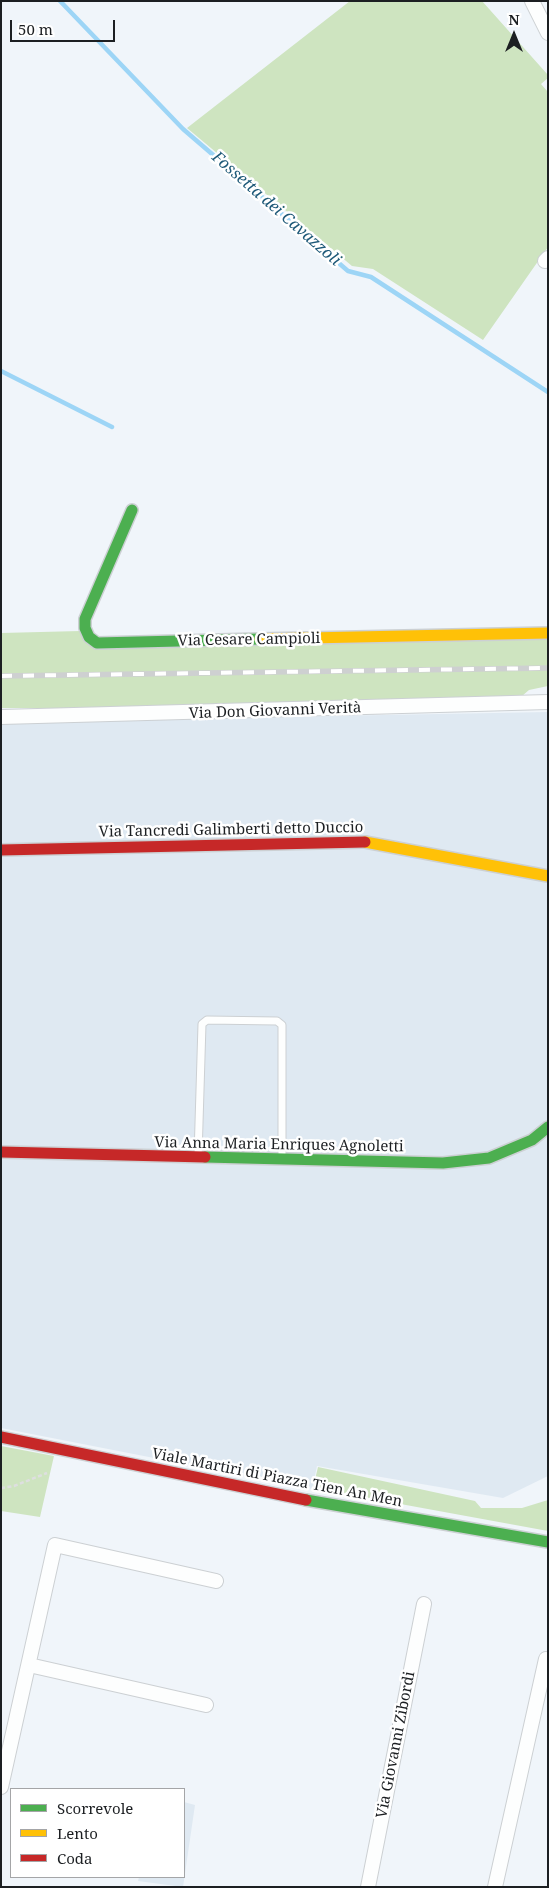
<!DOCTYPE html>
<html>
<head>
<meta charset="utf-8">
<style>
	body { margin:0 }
	#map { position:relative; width:549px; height:1888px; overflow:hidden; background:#f0f5fa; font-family:"Noto Serif",serif }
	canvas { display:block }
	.frame { position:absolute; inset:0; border:2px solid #1c1f22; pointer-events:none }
	.legend { position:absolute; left:10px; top:1788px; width:175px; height:90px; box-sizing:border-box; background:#fff; border:1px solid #a4a5a7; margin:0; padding:6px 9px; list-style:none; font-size:15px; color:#1c1f22 }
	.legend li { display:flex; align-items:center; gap:10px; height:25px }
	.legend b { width:25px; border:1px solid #a4a5a7 }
	.north { position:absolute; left:489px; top:10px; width:50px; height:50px; -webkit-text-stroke:4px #fff; paint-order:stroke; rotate:0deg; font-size:14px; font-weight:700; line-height:20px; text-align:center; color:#1c1f22 }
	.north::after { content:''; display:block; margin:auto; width:18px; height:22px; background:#1c1f22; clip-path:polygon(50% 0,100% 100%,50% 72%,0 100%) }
	.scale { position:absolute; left:10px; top:20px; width:105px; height:22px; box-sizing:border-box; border:2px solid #1c1f22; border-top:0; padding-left:6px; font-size:15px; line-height:18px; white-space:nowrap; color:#1c1f22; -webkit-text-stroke:4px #fff; paint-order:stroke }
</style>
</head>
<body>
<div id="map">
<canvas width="549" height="1888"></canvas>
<div class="frame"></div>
<ul class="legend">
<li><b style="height:6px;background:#4caf50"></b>Scorrevole</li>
<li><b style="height:6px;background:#ffc107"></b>Lento</li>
<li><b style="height:6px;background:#c62828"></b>Coda</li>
</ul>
<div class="north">N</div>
<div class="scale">50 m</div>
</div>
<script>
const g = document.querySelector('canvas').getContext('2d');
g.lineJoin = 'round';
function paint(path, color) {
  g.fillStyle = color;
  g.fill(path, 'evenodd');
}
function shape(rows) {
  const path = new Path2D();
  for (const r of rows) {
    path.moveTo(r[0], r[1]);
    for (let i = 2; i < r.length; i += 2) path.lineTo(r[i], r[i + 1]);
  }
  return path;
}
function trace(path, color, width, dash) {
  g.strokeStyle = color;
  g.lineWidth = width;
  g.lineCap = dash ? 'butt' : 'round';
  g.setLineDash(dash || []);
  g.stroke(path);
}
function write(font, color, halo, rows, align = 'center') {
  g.font = font + ' "Noto Serif",serif';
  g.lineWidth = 5;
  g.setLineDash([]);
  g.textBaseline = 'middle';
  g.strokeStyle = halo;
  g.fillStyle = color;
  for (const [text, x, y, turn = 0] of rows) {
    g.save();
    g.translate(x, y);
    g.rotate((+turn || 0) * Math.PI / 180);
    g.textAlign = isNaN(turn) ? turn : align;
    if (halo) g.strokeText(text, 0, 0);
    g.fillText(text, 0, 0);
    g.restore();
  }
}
paint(shape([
	[548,712,548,1476,503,1498,317,1466,312,1489,1,1428,1,722],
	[184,1802,195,1805,183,1887,138,1881,139,1877,184,1877]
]), '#dfe9f2');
paint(shape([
	[350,1,482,1,548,75,548,78,541,84,548,92,548,247,483,340,373,269,352,266,187,128],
	[80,631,85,638,548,636,548,686,529,690,522,696,118,708,1,708,1,633],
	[1,1446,54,1456,40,1517,1,1511],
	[318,1467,475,1501,481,1508,522,1508,548,1500,548,1531,313,1488]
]), '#cee4c0');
trace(shape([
	[60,1,183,129,348,271,371,277,548,392],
	[1,371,112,427]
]), '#9dd5f6', 4.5);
const lane = shape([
	[198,1156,202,1024,207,1020,277,1021,282,1025,282,1157]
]);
const street = shape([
	[532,1,548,33],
	[545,261,548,258],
	[1,717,548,702],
	[29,1665,206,1705],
	[1,1787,55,1545,216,1581],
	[368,1887,424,1604],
	[495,1887,546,1659]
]);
const fast = shape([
	[132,510,85,619,85,628,89,637,97,643,260,639],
	[205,1157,443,1163,489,1158,532,1140,548,1127],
	[306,1500,548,1542]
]);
const slow = shape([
	[260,639,548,633],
	[365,842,548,876]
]);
const jam = shape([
	[1,850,365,842],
	[1,1152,205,1157],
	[1,1437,306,1500]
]);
trace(lane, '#ccd0d3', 9);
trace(street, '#ccd0d3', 16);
trace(fast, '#ccd0d3', 14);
trace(slow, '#ccd0d3', 14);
trace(jam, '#ccd0d3', 14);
trace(shape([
	[1,1488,14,1486,47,1473]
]), '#dedfe0', 2.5, [4, 2.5]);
trace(lane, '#fdfefe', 7);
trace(street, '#fdfefe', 14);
trace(fast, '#4caf50', 11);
trace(slow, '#ffc107', 11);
trace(jam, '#c62828', 11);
const rail = shape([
	[1,676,548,668]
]);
trace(rail, '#ced0d1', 5.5);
trace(rail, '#fff', 4, [11]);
write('15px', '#1c1f22', '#fff', [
	["Via Cesare Campioli",249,640,-1],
	["Via Don Giovanni Verità",275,711,-2],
	["Via Tancredi Galimberti detto Duccio",231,830,-1],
	["Via Anna Maria Enriques Agnoletti",279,1145,1],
	["Viale Martiri di Piazza Tien An Men",277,1478,11],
	["Via Giovanni Zibordi",396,1745,-79]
]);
write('italic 16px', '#1e5978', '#fff', [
	["Fossetta dei Cavazzoli",276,209,41]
]);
</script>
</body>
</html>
